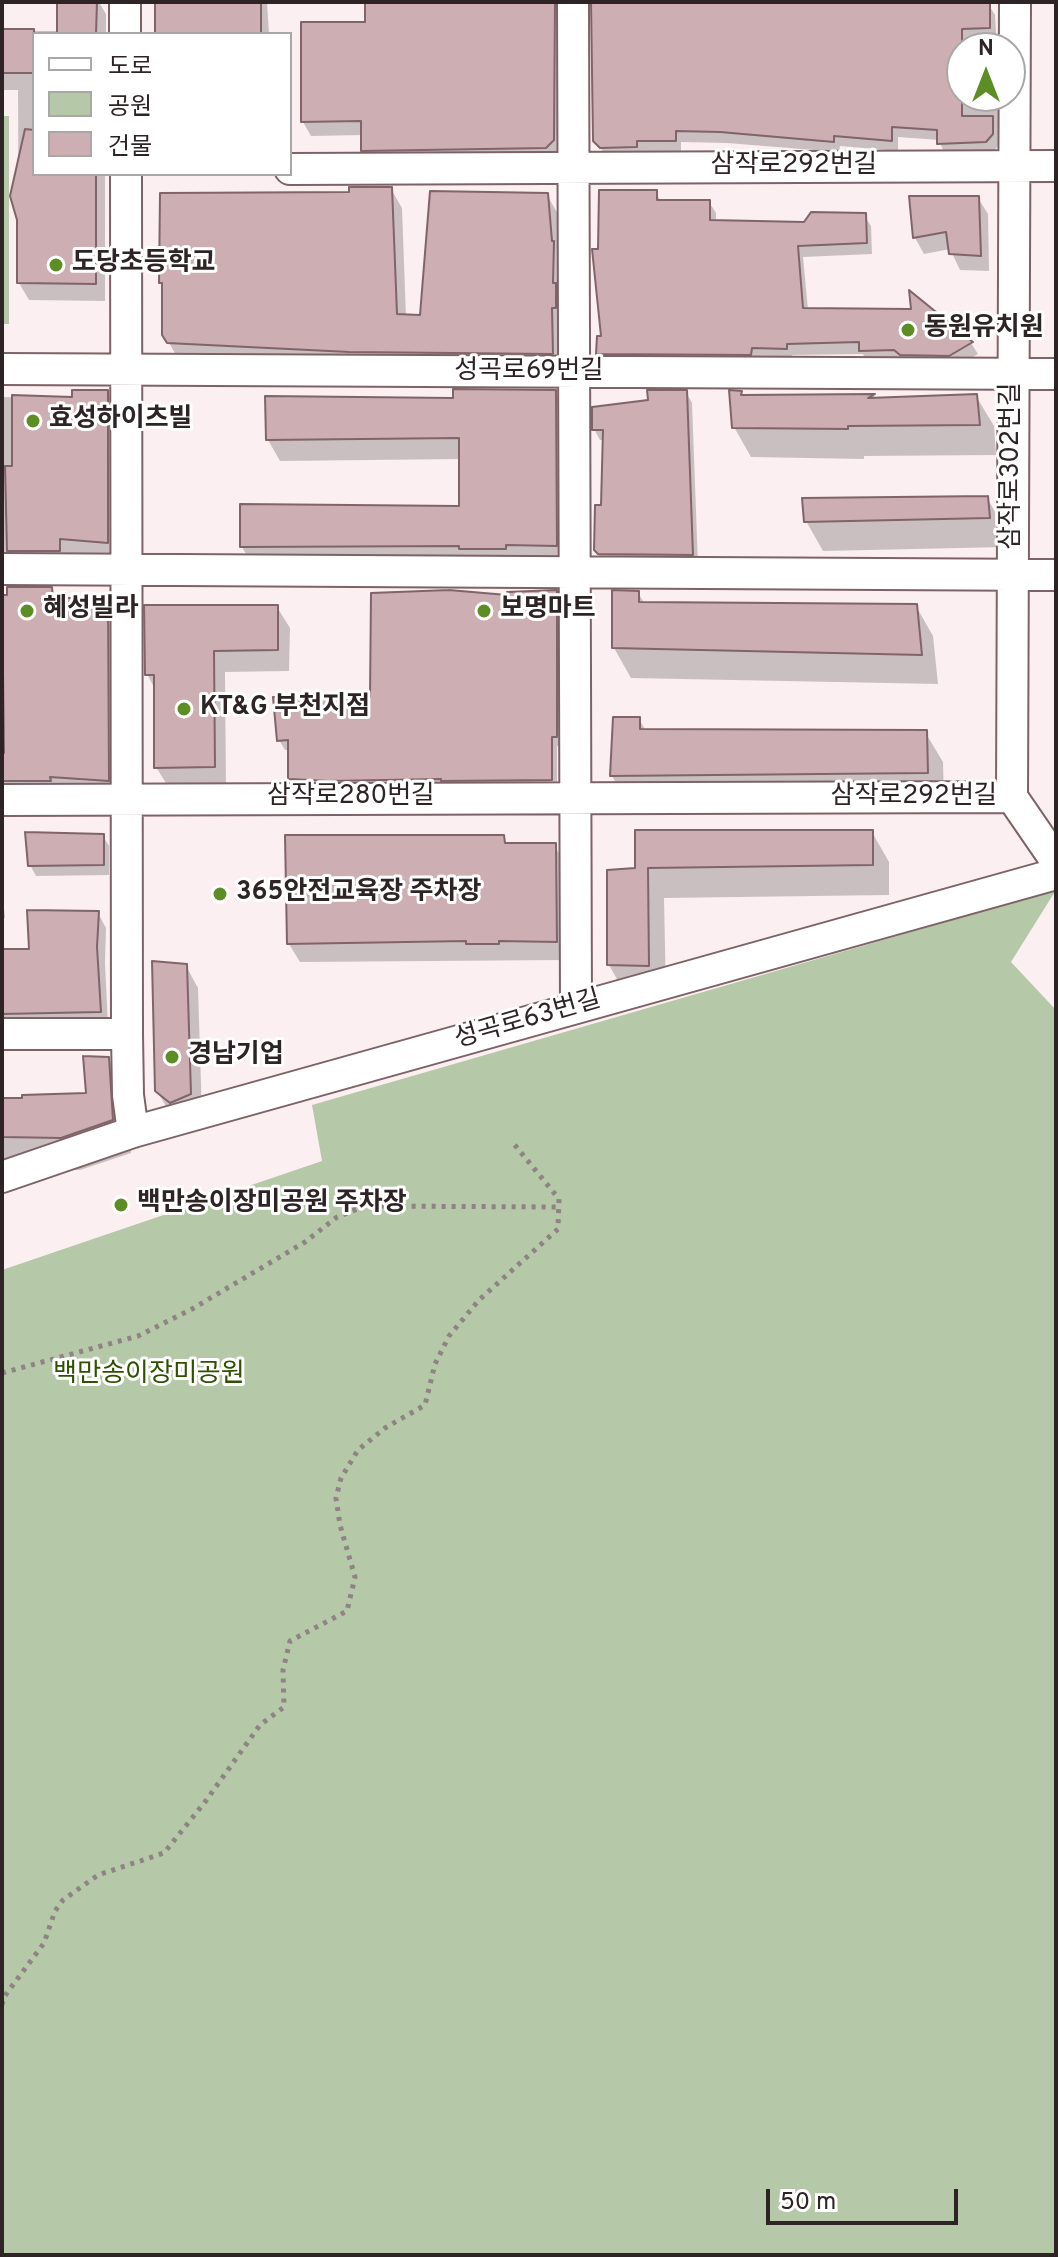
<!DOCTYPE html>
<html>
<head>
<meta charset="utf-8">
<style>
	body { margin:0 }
	#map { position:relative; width:1058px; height:2257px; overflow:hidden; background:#fceff1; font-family:Overpass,"Noto Sans KR",sans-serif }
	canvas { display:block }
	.frame { position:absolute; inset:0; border:4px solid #2e2325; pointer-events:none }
	.legend { position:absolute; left:32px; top:32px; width:260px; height:144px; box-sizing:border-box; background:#fff; border:2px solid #aba7a8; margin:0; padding:10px 14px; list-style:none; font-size:24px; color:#2e2325 }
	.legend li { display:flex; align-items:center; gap:16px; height:40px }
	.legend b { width:40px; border:2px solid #aba7a8 }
	.north { position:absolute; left:946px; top:32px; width:80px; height:80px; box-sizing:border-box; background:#fff; border:2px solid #aba7a8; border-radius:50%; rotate:0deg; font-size:22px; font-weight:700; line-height:32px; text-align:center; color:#2e2325 }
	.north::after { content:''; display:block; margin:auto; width:28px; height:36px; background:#5d8e25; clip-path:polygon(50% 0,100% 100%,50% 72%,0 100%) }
	.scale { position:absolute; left:766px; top:2189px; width:192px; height:36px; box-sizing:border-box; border:4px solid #2e2325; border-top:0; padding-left:10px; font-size:24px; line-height:28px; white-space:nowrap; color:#2e2325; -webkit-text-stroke:6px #fff; paint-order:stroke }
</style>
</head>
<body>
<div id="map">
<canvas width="1058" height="2257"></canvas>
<div class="frame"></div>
<ul class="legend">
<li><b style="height:10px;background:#fff"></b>도로</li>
<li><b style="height:22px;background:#b5c8a7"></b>공원</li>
<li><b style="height:22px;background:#ccaeb3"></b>건물</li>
</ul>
<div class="north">N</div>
<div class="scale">50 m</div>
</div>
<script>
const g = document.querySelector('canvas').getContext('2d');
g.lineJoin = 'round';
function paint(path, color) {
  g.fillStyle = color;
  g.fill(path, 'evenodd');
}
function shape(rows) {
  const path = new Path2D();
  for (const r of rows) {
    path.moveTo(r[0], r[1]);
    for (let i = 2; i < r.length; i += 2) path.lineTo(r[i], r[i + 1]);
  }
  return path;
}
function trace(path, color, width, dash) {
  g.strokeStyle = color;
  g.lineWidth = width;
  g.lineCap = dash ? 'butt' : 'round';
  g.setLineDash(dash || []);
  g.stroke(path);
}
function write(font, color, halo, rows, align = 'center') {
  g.font = font + ' Overpass,"Noto Sans KR",sans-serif';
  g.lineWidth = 6;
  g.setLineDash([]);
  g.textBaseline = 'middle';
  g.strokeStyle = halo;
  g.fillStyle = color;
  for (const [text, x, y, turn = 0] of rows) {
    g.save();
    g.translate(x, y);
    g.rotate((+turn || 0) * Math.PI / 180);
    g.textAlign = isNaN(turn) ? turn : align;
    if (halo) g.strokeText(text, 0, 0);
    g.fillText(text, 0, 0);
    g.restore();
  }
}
paint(shape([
	[2,116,9,116,9,324,2,324],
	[1056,890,1011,962,1056,1010,1056,2255,2,2255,2,1270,322,1161,312,1105]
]), '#b5c8a7');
paint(shape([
	[59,2,99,2,106,14,106,34,34,34,34,174,105,174,105,301,29,300,19,283,18,90,2,90,2,31,59,31],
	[157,2,267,2,269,34,156,34],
	[367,2,561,2,561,154,371,164,363,150,363,135,311,136,303,122,367,24],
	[591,2,987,2,995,15,997,48,962,48,962,96,999,96,999,145,993,152,945,155,939,140,898,137,898,151,840,146,839,152,727,143,681,142,681,152,642,152,642,158,608,159,595,140],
	[391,189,402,208,406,317,422,317,547,195,558,214,563,373,180,362,164,334,164,287,161,282,351,194],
	[656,192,661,202,709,202,716,213,716,222,806,224,864,215,871,226,872,254,803,257,808,310,971,343,978,354,956,366,867,362,863,354,792,355,793,360,605,365,598,353,603,338,600,251],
	[911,198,978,198,988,214,989,271,960,270,950,249,924,254,915,238],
	[107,392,119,413,119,563,2,568,2,397,74,399],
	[555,392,567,413,568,567,254,568,242,547,461,508,461,459,280,461,268,440,455,400],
	[686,392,692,403,698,565,602,561,596,550,603,506,604,440,600,440,594,429,650,402],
	[741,393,744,397,874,396,876,400,976,396,994,426,996,455,864,456,864,459,751,457,734,427],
	[987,498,1005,528,1006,547,823,551,806,521],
	[51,589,58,600,107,600,115,613,115,793,2,791,2,595],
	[556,592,562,603,562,747,557,746,557,790,296,789,290,778,290,750,285,750,279,740,372,699,509,597],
	[638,593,645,604,916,606,933,636,938,684,631,678,614,648],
	[277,607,290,628,289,671,225,672,226,787,169,788,156,767,156,691,147,674],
	[639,719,646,731,925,732,943,762,944,803,629,806,612,776],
	[872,832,889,862,889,895,664,898,666,995,626,995,609,965,637,870],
	[103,836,109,846,109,875,36,876,30,865],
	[503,837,508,845,554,845,565,863,566,960,300,962,289,944],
	[2,890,5,918,2,918],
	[98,913,106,928,105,963,108,1026,2,1029,2,951,31,951],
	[186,966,198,988,202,1116,170,1113,157,1091],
	[108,1059,127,1092,131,1153,80,1170,2,1170,2,1100,88,1095]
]), '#0003');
const building = shape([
	[57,2,97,2,96,34,57,34,57,2],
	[155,2,261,2,261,34,155,34,155,2],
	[365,2,555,2,554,140,546,148,361,151,361,121,301,122,301,22,365,22,365,2],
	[591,2,990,2,990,28,962,29,962,116,993,116,993,134,986,142,937,144,937,130,892,127,892,141,834,136,834,142,720,132,676,131,676,141,637,141,637,147,600,148,593,141,591,2],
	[2,29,34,29,34,73,2,73,2,29],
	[25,129,34,130,34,174,96,174,96,284,17,283,17,220,10,196,25,129],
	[349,187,392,187,397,314,420,315,430,191,548,193,552,241,554,241,553,283,556,283,556,308,552,308,553,354,349,352,167,343,162,335,162,283,159,283,160,193,349,192,349,187],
	[599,190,657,190,657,200,710,200,710,220,804,222,811,212,866,213,867,243,798,246,803,308,911,309,909,290,973,342,949,356,900,355,894,350,859,351,859,342,787,344,787,349,752,348,751,355,596,354,597,336,601,336,592,249,598,249,599,190],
	[909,196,979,196,981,256,949,254,946,232,913,238,909,196],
	[453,389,556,390,557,546,506,545,506,549,459,549,459,546,240,547,240,504,459,506,459,438,266,440,265,396,453,398,453,389],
	[72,390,108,390,108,543,60,539,60,551,7,551,5,466,12,466,12,395,72,397,72,390],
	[647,390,687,390,693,555,598,554,594,550,595,505,601,505,603,430,592,430,592,407,648,400,647,390],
	[729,390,742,391,741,395,875,394,868,398,977,394,980,425,848,426,848,429,732,428,729,390],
	[988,496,990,518,804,522,802,498,988,496],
	[7,587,52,587,53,598,108,598,109,781,50,777,51,781,2,781,2,753,4,753,2,595,7,595,7,587],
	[449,590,507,595,507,592,557,590,557,737,552,737,552,780,441,781,441,779,328,781,288,779,288,740,277,741,273,697,370,697,371,593,449,590],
	[612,590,639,591,639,602,917,604,922,655,612,648,612,590],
	[144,605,278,605,278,650,214,651,215,767,154,768,154,675,145,675,144,605],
	[613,717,640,717,640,729,927,730,928,773,610,776,613,717],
	[635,830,873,830,873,865,648,868,649,966,607,965,607,870,635,868,635,830],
	[25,832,104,834,104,865,28,866,25,832],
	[285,835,504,835,505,843,556,843,557,942,499,941,499,944,466,944,466,941,287,944,285,835],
	[27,910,99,911,97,947,101,1012,2,1014,2,949,29,949,27,910],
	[152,961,187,964,191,1094,170,1103,155,1091,152,961],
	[83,1056,109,1057,113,1120,61,1138,2,1137,2,1098,22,1098,22,1095,86,1093,83,1056]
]);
paint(building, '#ccaeb3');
trace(building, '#7f6469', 2);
const minor = shape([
	[125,2,125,34],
	[573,2,576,1008],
	[1015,2,1012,797,1056,861],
	[290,169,1056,166],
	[126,174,127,1034,128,1095,133,1132],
	[2,369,1056,374],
	[2,569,1056,575],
	[2,800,1012,797],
	[2,1034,127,1034],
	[2,1177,133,1132,1056,874]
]);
trace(minor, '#7d6267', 34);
trace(shape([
	[2,1373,138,1336,192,1309,305,1242,337,1217,365,1206,559,1207],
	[2,2005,4,1997,44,1943,55,1911,63,1900,98,1875,164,1853,205,1802,260,1725,284,1707,283,1670,290,1641,347,1611,355,1577,340,1525,336,1498,341,1478,358,1450,385,1428,425,1405,435,1364,449,1336,479,1300,558,1229,559,1199,514,1144]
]), '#8f8385', 5, [4, 6]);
trace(minor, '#fff', 30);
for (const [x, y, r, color] of [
	[56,265,8,"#5d8e25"],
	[908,330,8,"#5d8e25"],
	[33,421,8,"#5d8e25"],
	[27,611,8,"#5d8e25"],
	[484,611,8,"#5d8e25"],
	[184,709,8,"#5d8e25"],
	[220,894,8,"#5d8e25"],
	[172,1057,8,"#5d8e25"],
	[121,1205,8,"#5d8e25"]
]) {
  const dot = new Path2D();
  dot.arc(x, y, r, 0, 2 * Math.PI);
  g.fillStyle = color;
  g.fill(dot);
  trace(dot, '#fff', 3);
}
write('26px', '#2e2325', '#fff', [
	["삼작로292번길",794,167],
	["성곡로69번길",529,373],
	["삼작로302번길",1013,466,-90],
	["삼작로280번길",351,798],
	["삼작로292번길",914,798],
	["성곡로63번길",528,1021,-16]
]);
write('bold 26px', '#2e2325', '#fff', [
	["도당초등학교",72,265],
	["동원유치원",924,330],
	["효성하이츠빌",49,421],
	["혜성빌라",43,611],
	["보명마트",500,611],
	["KT&G 부천지점",200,709],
	["365안전교육장 주차장",236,894],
	["경남기업",188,1057],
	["백만송이장미공원 주차장",137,1205]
], 'left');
write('26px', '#2f5000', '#fff', [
	["백만송이장미공원",149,1376]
]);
</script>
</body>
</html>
